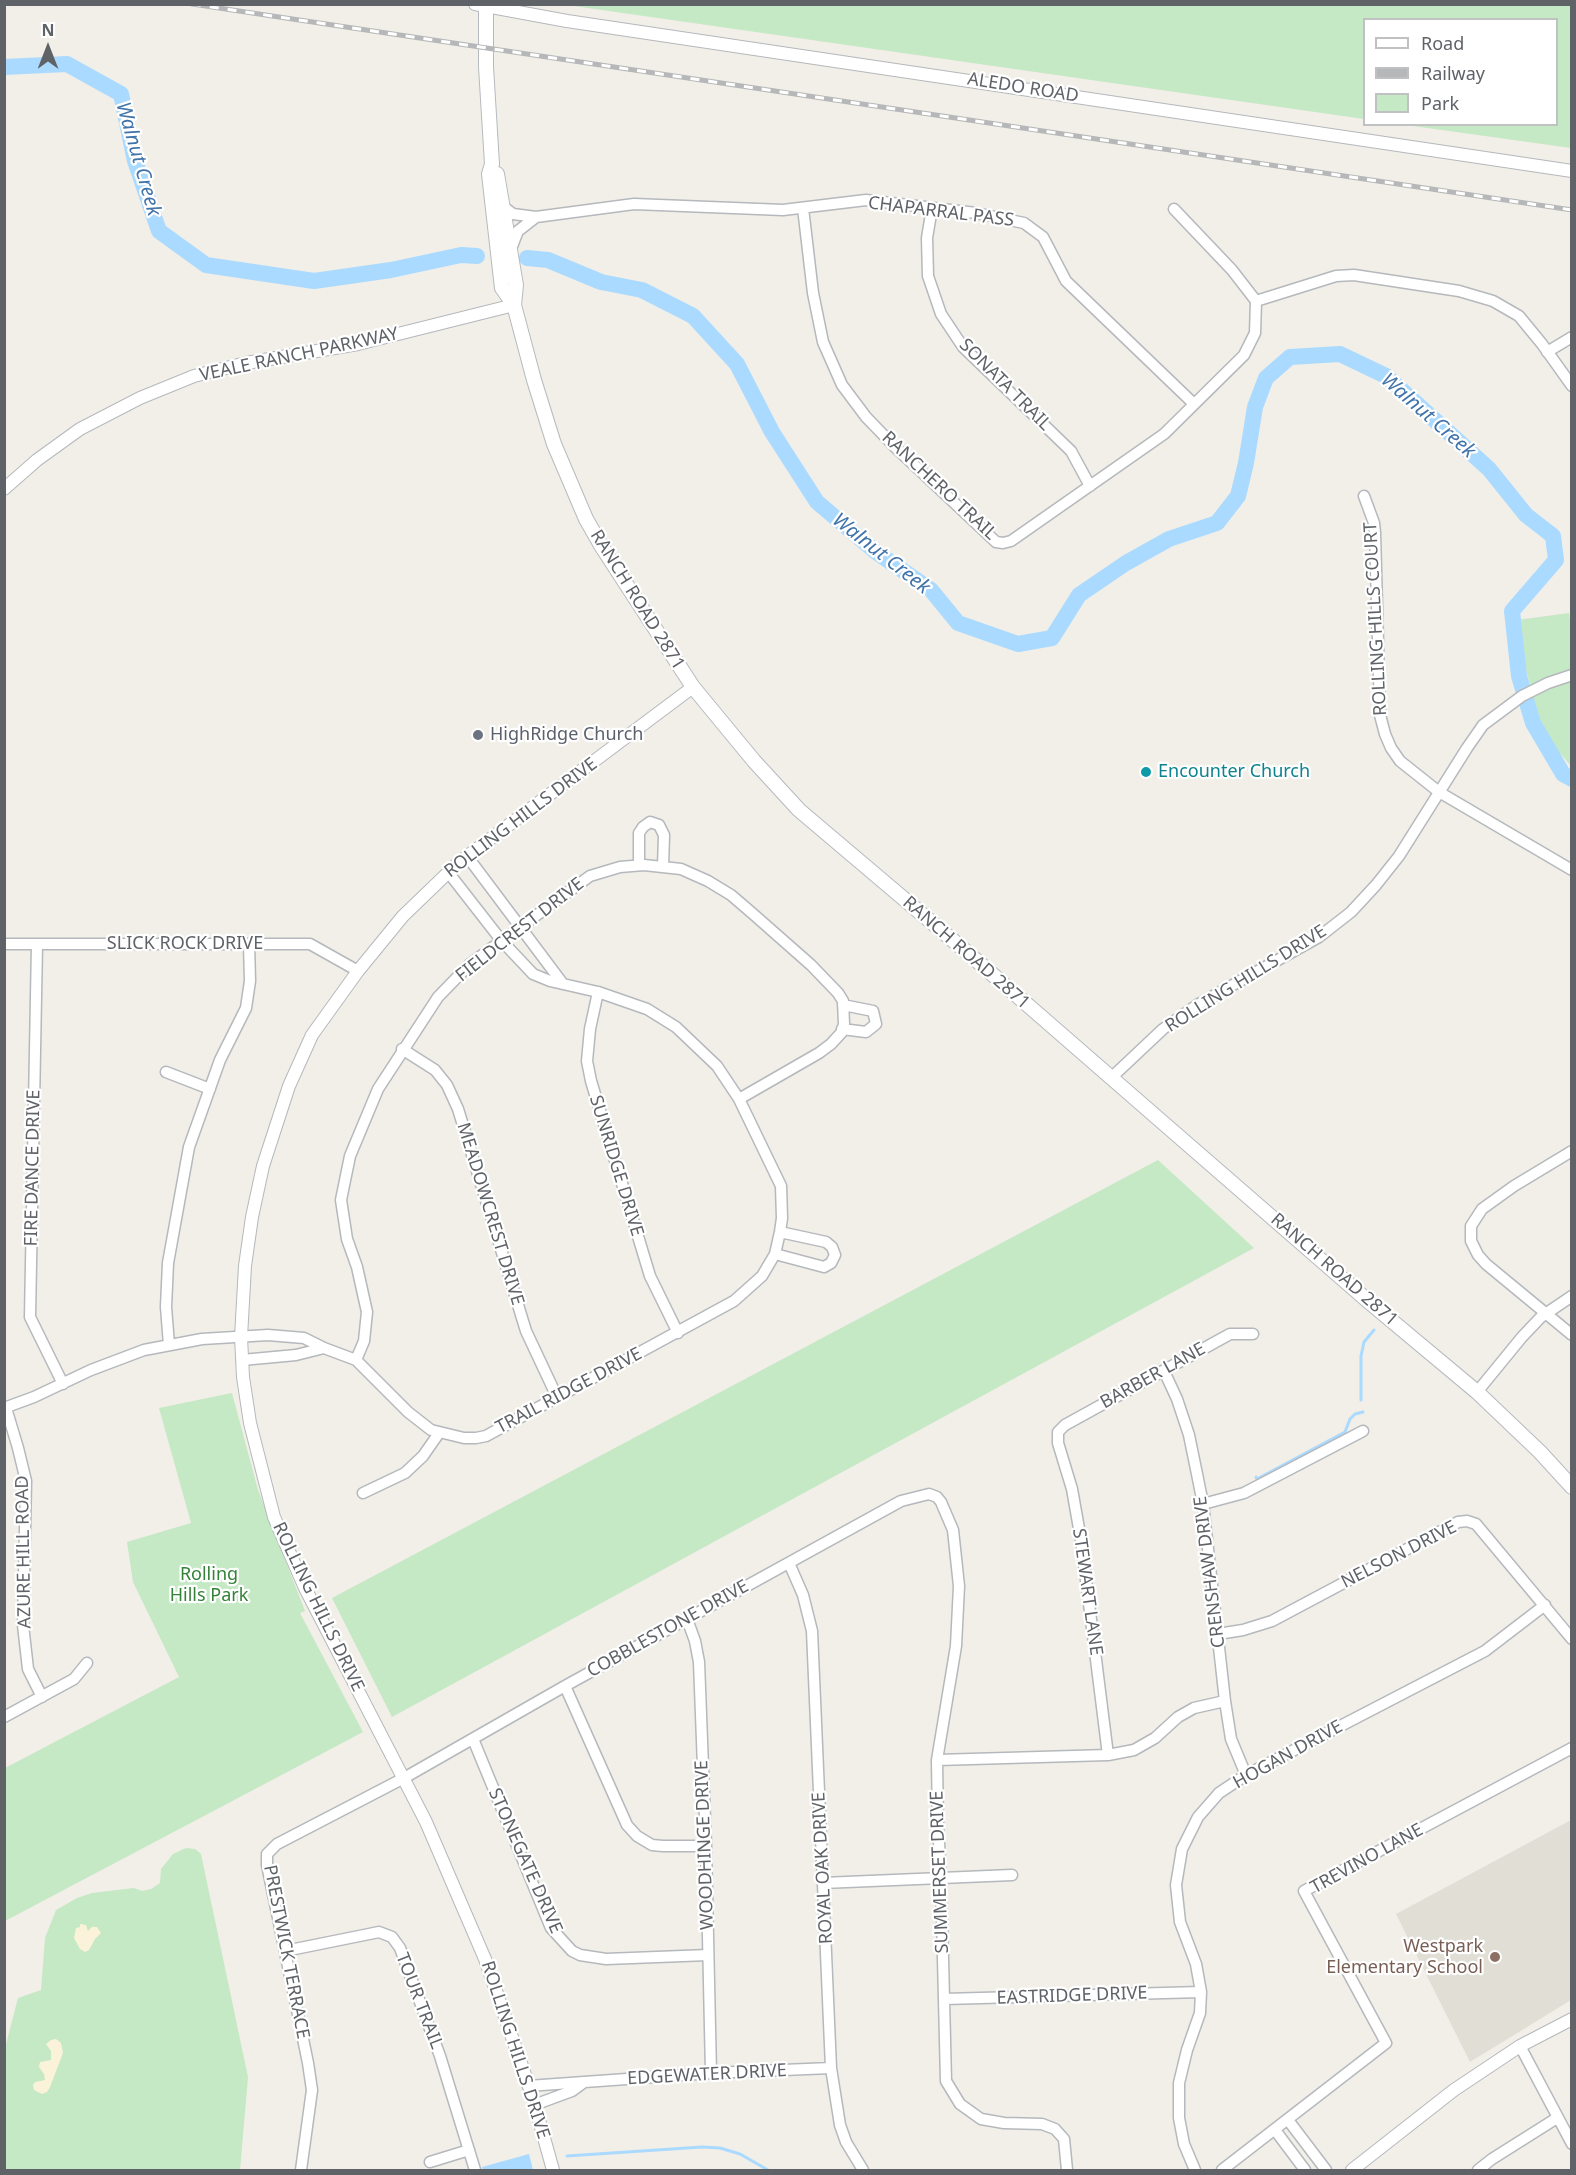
<!DOCTYPE html>
<html>
<head>
<meta charset="utf-8">
<style>
	body { margin:0 }
	#map { position:relative; width:1576px; height:2175px; overflow:hidden; background:#f1efe8; font-family:"Noto Sans",sans-serif }
	canvas { display:block }
	.frame { position:absolute; inset:0; border:6px solid #5f6368; pointer-events:none }
	.legend { position:absolute; left:1363px; top:18px; width:195px; height:108px; box-sizing:border-box; background:#fff; border:2px solid #bfc1c3; margin:0; padding:8px 10px; list-style:none; font-size:18px; color:#5f6368 }
	.legend li { display:flex; align-items:center; gap:12px; height:30px }
	.legend b { width:30px; border:2px solid #bfc1c3 }
	.north { position:absolute; left:18px; top:18px; width:60px; height:60px; -webkit-text-stroke:4px #fff; paint-order:stroke; rotate:0deg; font-size:16px; font-weight:700; line-height:24px; text-align:center; color:#5f6368 }
	.north::after { content:''; display:block; margin:auto; width:21px; height:27px; background:#5f6368; clip-path:polygon(50% 0,100% 100%,50% 72%,0 100%) }
</style>
</head>
<body>
<div id="map">
<canvas width="1576" height="2175"></canvas>
<div class="frame"></div>
<ul class="legend">
<li><b style="height:8px;background:#fff"></b>Road</li>
<li><b style="height:8px;background:#b6b7b8"></b>Railway</li>
<li><b style="height:16px;background:#c5e8c5"></b>Park</li>
</ul>
<div class="north">N</div>
</div>
<script>
const g = document.querySelector('canvas').getContext('2d');
g.lineJoin = 'round';
function paint(path, color) {
  g.fillStyle = color;
  g.fill(path, 'evenodd');
}
function shape(rows) {
  const path = new Path2D();
  for (const r of rows) {
    path.moveTo(r[0], r[1]);
    for (let i = 2; i < r.length; i += 2) path.lineTo(r[i], r[i + 1]);
  }
  return path;
}
function trace(path, color, width, dash) {
  g.strokeStyle = color;
  g.lineWidth = width;
  g.lineCap = dash ? 'butt' : 'round';
  g.setLineDash(dash || []);
  g.stroke(path);
}
function write(font, color, halo, rows, align = 'center') {
  g.font = font + ' "Noto Sans",sans-serif';
  g.lineWidth = 4.5;
  g.setLineDash([]);
  g.textBaseline = 'middle';
  g.strokeStyle = halo;
  g.fillStyle = color;
  for (const [text, x, y, turn = 0] of rows) {
    g.save();
    g.translate(x, y);
    g.rotate((+turn || 0) * Math.PI / 180);
    g.textAlign = isNaN(turn) ? turn : align;
    if (halo) g.strokeText(text, 0, 0);
    g.fillText(text, 0, 0);
    g.restore();
  }
}
paint(shape([
	[1571,1820,1571,2000,1470,2062,1396,1914]
]), '#e1ded6');
paint(shape([
	[567,5,1571,5,1571,148,1406,125,1556,124,1556,20,1364,20,1364,119],
	[1569,613,1572,634,1571,766,1551,743,1540,721,1520,648,1517,620],
	[1158,1160,1254,1248,392,1717,332,1598],
	[232,1393,258,1490,305,1611,300,1613,363,1732,5,1921,5,1768,179,1677,133,1582,127,1542,191,1523,159,1408],
	[186,1848,195,1849,201,1854,248,2077,240,2170,5,2170,5,2048,18,1998,41,1990,45,1938,56,1910,77,1898,92,1893,134,1888,142,1891,151,1889,160,1883,161,1869,173,1854]
]), '#c5e8c5');
paint(shape([
	[80,1924,86,1925,88,1931,92,1927,97,1927,101,1933,95,1939,89,1950,85,1952,80,1949,74,1938,76,1928,80,1927],
	[56,2039,61,2043,63,2053,50,2087,47,2092,42,2094,34,2090,33,2085,35,2082,45,2080,44,2074,39,2067,40,2062,51,2060,51,2051,46,2044,51,2040]
]), '#fbf3d9');
paint(shape([
	[529,2154,533,2170,483,2170,482,2167]
]), '#aadaff');
trace(shape([
	[1361,1400,1361,1356,1364,1342,1374,1330],
	[1256,1477,1257,1479,1345,1432,1350,1419,1355,1414,1363,1412],
	[567,2156,702,2147,720,2148,740,2154,768,2170]
]), '#aadaff', 3);
trace(shape([
	[4,67,67,64,121,94,135,161,159,231,206,265,314,281,391,270,461,255,477,256],
	[527,258,548,260,601,282,642,290,693,316,737,364,772,432,817,502,876,552,931,590,958,623,1018,644,1052,638,1079,595,1126,563,1169,539,1217,523,1238,496,1246,463,1255,407,1266,378,1290,357,1340,354,1386,376,1489,469,1526,515,1553,536,1556,560,1512,611,1519,676,1533,723,1563,774,1572,779]
]), '#aadaff', 16);
const minor = shape([
	[501,205,513,214,536,217,634,204,783,210,866,200,976,213,1024,223,1043,237,1066,281,1194,404],
	[803,208,813,293,823,342,842,385,866,417,895,447,996,542,1003,543,1011,541,1164,434,1244,355,1255,333,1256,301,1232,270,1174,209],
	[932,208,927,238,928,276,941,314,963,347,1071,451,1090,486],
	[511,249,518,231,536,217],
	[1256,301,1336,276,1354,275,1459,291,1493,301,1519,316,1542,344,1572,386],
	[1547,352,1572,337],
	[1364,496,1374,523,1375,533,1380,715,1385,734,1391,748,1400,761,1439,792,1572,870],
	[467,856,563,984],
	[639,865,639,833,643,827,650,822,659,825,664,835,663,867],
	[4,944,310,944,358,971],
	[37,944,30,1317,63,1384],
	[598,992,590,1029,587,1061,591,1081,650,1276,678,1333],
	[842,1029,866,1032,876,1024,873,1011,843,1005],
	[402,1049,435,1070,447,1085,458,1109,526,1331,557,1397],
	[166,1072,210,1089],
	[1111,1078,1163,1029,1197,1005,1319,937,1351,912,1376,885,1399,856,1467,748,1483,725,1522,696,1548,683,1572,675],
	[1572,1151,1514,1186,1482,1209,1471,1226,1471,1241,1478,1255,1486,1264,1572,1335],
	[775,1254,824,1267,831,1263,835,1255,832,1247,826,1242,780,1232],
	[169,1345,166,1307,168,1263,189,1147,220,1060,246,1008,250,981,249,944],
	[242,1360,296,1355,324,1348],
	[356,1360,364,1341,367,1312,357,1267,347,1239,341,1200,350,1156,378,1089,438,997,470,964,590,876,620,867,644,865,681,869,708,881,731,895,752,913,811,965,838,993,843,1001,844,1024,842,1032,831,1044,819,1053,739,1099],
	[1164,1371,1177,1399,1189,1435,1197,1474,1203,1504,1225,1701,1231,1739,1246,1775],
	[1477,1392,1522,1337,1541,1317,1572,1296],
	[4,1408,34,1397,91,1370,144,1350,202,1339,268,1335,304,1338,324,1348,356,1360,408,1412,431,1430,464,1438,476,1438,486,1436,734,1301,762,1276,775,1254,780,1232,782,1218,781,1186,739,1099,717,1066,676,1027,647,1009,598,992,550,981,533,974,501,940,448,872],
	[6,1408,18,1448,26,1481,23,1625,28,1669,42,1697],
	[363,1493,405,1473,423,1456,439,1433],
	[1203,1504,1244,1493,1363,1431],
	[789,1563,803,1595,812,1631,831,2068,840,2125,846,2142,863,2170],
	[687,1619,695,1641,699,1662,706,1846,711,2073],
	[1218,1634,1243,1630,1272,1621,1458,1522,1467,1521,1476,1524,1572,1639],
	[565,1686,627,1825,637,1836,652,1845,663,1846,706,1846],
	[4,1717,74,1679,87,1663],
	[473,1739,551,1928,572,1951,580,1955,606,1959,708,1955],
	[1108,1755,1081,1540,1072,1489,1058,1443,1058,1432,1065,1425,1230,1334,1253,1334],
	[937,1760,1108,1755,1134,1750,1155,1738,1178,1717,1194,1708,1225,1701],
	[823,1883,1012,1875],
	[285,1951,379,1932,392,1937,400,1948,440,2056,475,2170],
	[944,1999,1201,1992],
	[1520,2046,1572,2144],
	[528,2086,711,2073,831,2068],
	[534,2105,572,2091,583,2083],
	[1288,2120,1326,2170],
	[1275,2130,1305,2170],
	[430,2162,469,2150],
	[301,2170,312,2090,308,2063,267,1865,267,1854,277,1844,404,1778,565,1686,901,1501,929,1494,937,1497,941,1502,953,1530,959,1586,956,1646,937,1760,938,1826,941,1877,946,2081,960,2104,981,2119,1004,2123,1042,2124,1055,2129,1064,2139,1067,2170],
	[1195,2170,1184,2144,1179,2118,1179,2083,1187,2050,1200,2013,1201,1992,1196,1964,1180,1922,1176,1885,1182,1849,1198,1817,1219,1793,1246,1775,1485,1651,1545,1605],
	[1222,2170,1386,2043,1304,1891,1572,1748],
	[1478,2170,1492,2159,1557,2118]
]);
const tertiary = shape([
	[475,4,567,21,1572,171],
	[4,489,37,460,80,429,140,398,194,376,246,363,358,344,514,305],
	[553,2170,532,2095,485,1959,426,1822,305,1588,274,1517,250,1423,243,1377,241,1337,245,1266,252,1217,263,1166,289,1086,312,1035,358,971,403,916,458,863,693,687],
	[1352,2170,1454,2090,1520,2046,1572,2019]
]);
const secondary = shape([
	[486,4,486,67,492,164,489,174,502,288,514,305,534,380,554,444,586,519,602,547,693,687,754,761,799,810,969,954,1368,1301,1477,1392,1540,1452,1572,1487],
	[497,174,516,285,514,305]
]);
trace(minor, '#b5b8bc', 13);
trace(tertiary, '#b5b8bc', 14);
trace(secondary, '#b6babf', 16);
trace(minor, '#fff', 10);
trace(tertiary, '#fff', 12);
trace(secondary, '#fff', 14);
const rail = shape([
	[192,4,1572,210]
]);
trace(rail, '#b6b7b8', 5);
trace(rail, '#fff', 3, [9]);
for (const [x, y, r, color] of [
	[478,735,6,"#6b7280"],
	[1146,772,6,"#0f9aa8"],
	[1495,1957,6,"#8d6e63"]
]) {
  const dot = new Path2D();
  dot.arc(x, y, r, 0, 2 * Math.PI);
  g.fillStyle = color;
  g.fill(dot);
  trace(dot, '#fff', 2);
}
write('18px', '#5f6368', '#fff', [
	["ALEDO ROAD",1023,88,9],
	["CHAPARRAL PASS",941,212,7],
	["VEALE RANCH PARKWAY",299,355,-12],
	["SONATA TRAIL",1005,385,45],
	["RANCHERO TRAIL",939,486,43],
	["RANCH ROAD 2871",637,600,58],
	["ROLLING HILLS COURT",1376,619,-93],
	["ROLLING HILLS DRIVE",521,818,-37],
	["FIELDCREST DRIVE",520,930,-38],
	["SLICK ROCK DRIVE",185,944],
	["RANCH ROAD 2871",966,953,41],
	["ROLLING HILLS DRIVE",1246,979,-32],
	["SUNRIDGE DRIVE",616,1166,73],
	["FIRE DANCE DRIVE",33,1168,-89],
	["MEADOWCREST DRIVE",490,1214,73],
	["RANCH ROAD 2871",1334,1270,41],
	["BARBER LANE",1153,1376,-29],
	["TRAIL RIDGE DRIVE",569,1391,-28],
	["AZURE HILL ROAD",24,1552,-91],
	["NELSON DRIVE",1399,1555,-27],
	["CRENSHAW DRIVE",1210,1572,-97],
	["STEWART LANE",1087,1592,82],
	["ROLLING HILLS DRIVE",318,1607,64],
	["COBBLESTONE DRIVE",668,1629,-29],
	["HOGAN DRIVE",1288,1755,-29],
	["WOODHINGE DRIVE",705,1845,-92],
	["TREVINO LANE",1367,1859,-29],
	["STONEGATE DRIVE",525,1861,66],
	["ROYAL OAK DRIVE",823,1868,-93],
	["SUMMERSET DRIVE",940,1872,-92],
	["PRESTWICK TERRACE",286,1952,79],
	["EASTRIDGE DRIVE",1072,1996,-2],
	["TOUR TRAIL",419,2001,69],
	["ROLLING HILLS DRIVE",515,2050,72],
	["EDGEWATER DRIVE",707,2075,-3]
]);
write('18px', '#5b616d', '#fff', [
	["HighRidge Church",490,735]
], 'left');
write('18px', '#0d838f', '#fff', [
	["Encounter Church",1158,772]
], 'left');
write('18px', '#348238', '#fff', [
	["Rolling",209,1575],
	["Hills Park",209,1596]
]);
write('18px', '#785e54', '#fff', [
	["Westpark",1483,1947],
	["Elementary School",1483,1968]
], 'right');
write('italic 20px', '#4174aa', '#fff', [
	["Walnut Creek",138,159,74],
	["Walnut Creek",1428,416,41],
	["Walnut Creek",881,554,38]
]);
</script>
</body>
</html>
